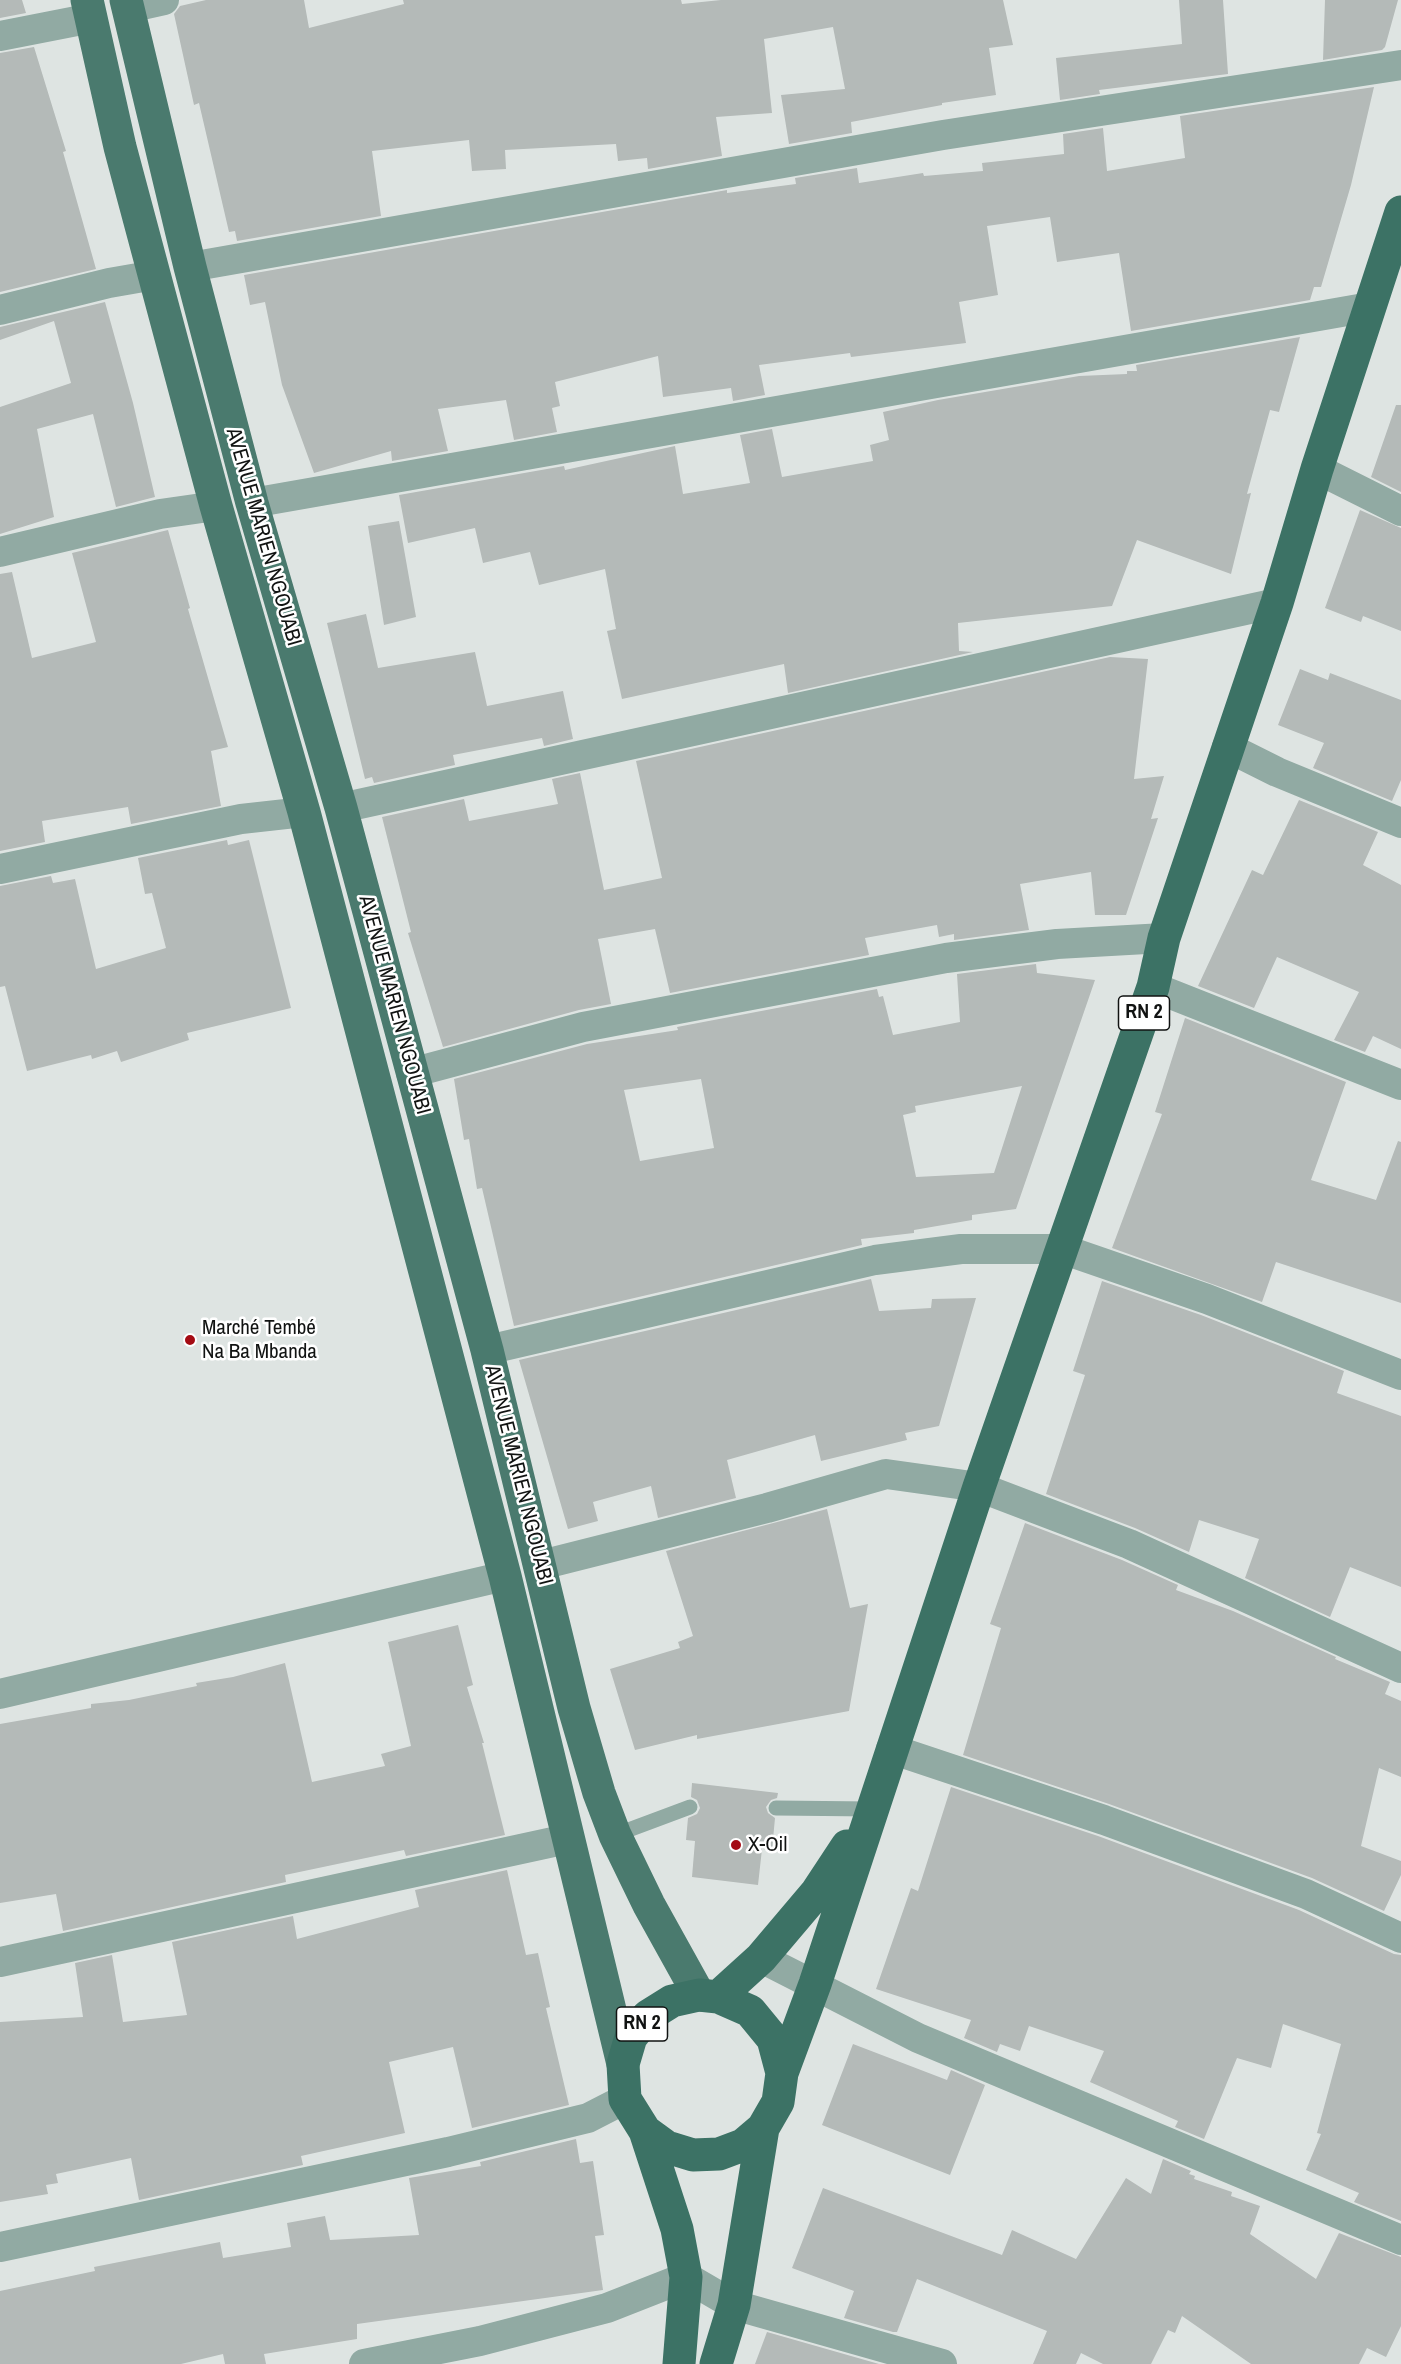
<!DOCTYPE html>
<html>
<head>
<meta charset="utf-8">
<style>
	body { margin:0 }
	canvas { display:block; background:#dee4e2 }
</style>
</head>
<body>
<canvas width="1401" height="2364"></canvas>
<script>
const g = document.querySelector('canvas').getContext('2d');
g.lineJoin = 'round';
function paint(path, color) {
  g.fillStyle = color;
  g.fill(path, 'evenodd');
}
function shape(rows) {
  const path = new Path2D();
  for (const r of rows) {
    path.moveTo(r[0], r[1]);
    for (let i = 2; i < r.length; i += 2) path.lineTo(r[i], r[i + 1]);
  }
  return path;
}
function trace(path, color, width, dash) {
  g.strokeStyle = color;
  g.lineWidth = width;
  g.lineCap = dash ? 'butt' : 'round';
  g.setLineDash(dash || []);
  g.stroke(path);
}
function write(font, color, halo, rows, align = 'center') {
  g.font = font + ' "Archivo Narrow",sans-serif';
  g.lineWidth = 5;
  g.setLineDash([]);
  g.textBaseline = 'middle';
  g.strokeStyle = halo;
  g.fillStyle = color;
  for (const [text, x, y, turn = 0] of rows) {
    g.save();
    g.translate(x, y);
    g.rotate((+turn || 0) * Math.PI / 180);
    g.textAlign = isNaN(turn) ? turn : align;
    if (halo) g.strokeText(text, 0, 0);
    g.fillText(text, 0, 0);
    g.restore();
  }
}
paint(shape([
	[0,0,22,0,26,13,0,18],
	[206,0,304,0,309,28,404,4,403,0,681,0,682,4,721,0,1003,0,1013,45,989,48,996,95,942,103,942,105,851,122,852,133,789,144,781,95,845,89,833,27,764,39,772,113,716,117,722,156,648,169,647,158,618,161,616,144,505,150,506,169,472,171,469,140,372,151,381,216,237,241,235,231,229,232,199,103,194,105,174,14,180,6],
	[1179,0,1223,0,1228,74,1099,90,1100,94,1060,100,1056,58,1182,44],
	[1325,0,1398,0,1385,47,1382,50,1323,60],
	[34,47,66,151,63,152,96,269,0,292,0,53],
	[1374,87,1351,185,1321,287,1314,287,1310,300,1131,331,1119,253,1057,262,1050,217,987,226,998,295,959,302,966,343,851,357,850,353,759,365,765,395,733,401,731,388,663,397,658,356,555,382,560,406,552,408,557,432,514,440,506,400,438,409,448,451,392,461,391,451,314,473,282,385,265,302,250,305,244,275,727,190,727,193,796,184,795,178,857,168,859,183,923,173,924,176,983,171,982,163,1064,154,1063,134,1103,128,1107,171,1185,158,1180,116],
	[105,302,133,403,155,497,116,507,93,414,37,429,54,517,0,534,0,407,71,383,54,321,0,340,0,327],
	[1300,337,1279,412,1270,410,1247,494,1251,493,1231,574,1137,540,1112,606,958,623,959,651,973,652,788,693,784,664,622,699,607,631,616,629,605,569,539,585,530,552,483,563,475,528,408,543,399,495,564,466,565,470,675,446,683,494,750,483,740,435,772,429,782,477,873,461,870,445,889,440,883,412,938,400,1079,376,1127,374,1127,371,1137,371,1136,365],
	[1396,405,1401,405,1401,492,1371,477],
	[1360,510,1401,528,1401,631,1363,616,1361,622,1325,608],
	[399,521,416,617,384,625,368,526],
	[168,530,190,608,188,609,228,747,211,751,221,806,131,824,128,807,42,821,45,842,0,851,0,574,12,572,32,658,96,642,72,553],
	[366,614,378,668,475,652,487,706,563,691,573,739,544,746,542,738,453,755,455,765,374,783,372,777,365,779,327,623],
	[1110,657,1148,659,1134,779,1164,776,1151,819,1158,818,1126,915,1095,915,1091,872,1020,884,1029,930,954,940,954,934,939,937,937,925,865,938,869,955,670,993,655,929,598,939,611,1004,579,1010,443,1047,408,933,411,932,382,817,464,799,469,821,558,804,552,779,580,773,604,890,662,878,636,761],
	[1300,669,1328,680,1330,673,1401,700,1401,780,1392,801,1313,768,1324,743,1278,725],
	[1299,800,1378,832,1363,865,1401,885,1401,1049,1373,1036,1365,1052,1334,1040,1359,992,1277,957,1254,1008,1198,986,1252,870,1263,875],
	[227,840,228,845,249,840,291,1008,187,1033,189,1040,121,1062,117,1051,92,1059,91,1055,27,1071,5,986,0,987,0,886,51,876,53,883,75,879,96,969,166,948,152,893,145,894,138,858],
	[1036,964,1037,973,1095,980,1016,1209,972,1215,972,1220,914,1230,914,1233,861,1239,862,1245,514,1326,482,1188,477,1189,469,1139,464,1140,454,1079,587,1044,678,1030,677,1027,877,989,879,997,883,996,893,1035,960,1022,957,974],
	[701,1079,714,1148,640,1161,624,1090],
	[1022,1086,994,1173,916,1177,903,1115,916,1112,915,1106],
	[1185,1018,1346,1082,1311,1180,1376,1200,1398,1141,1401,1142,1401,1303,1276,1262,1262,1302,1112,1248,1162,1114,1155,1112],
	[871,1279,879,1311,931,1308,932,1299,976,1298,939,1426,905,1433,907,1440,821,1461,815,1435,727,1460,736,1498,658,1518,651,1486,593,1502,598,1521,568,1529,519,1360],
	[1102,1281,1201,1315,1344,1371,1337,1393,1401,1416,1401,1587,1350,1567,1330,1617,1245,1578,1259,1539,1199,1520,1189,1552,1135,1528,1046,1494,1085,1375,1073,1371],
	[827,1509,850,1608,868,1604,849,1711,697,1739,697,1735,635,1750,610,1669,680,1648,678,1642,693,1636,666,1551],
	[1025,1523,1122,1560,1178,1585,1176,1590,1233,1611,1336,1657,1335,1659,1390,1682,1385,1694,1401,1701,1401,1777,1379,1768,1361,1846,1401,1861,1401,1875,1384,1911,1312,1878,1109,1804,963,1755,1001,1628,990,1624],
	[458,1625,473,1685,467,1687,484,1743,482,1743,505,1835,406,1856,404,1850,285,1875,286,1882,63,1931,56,1894,0,1903,0,1724,91,1708,91,1704,129,1700,197,1686,196,1683,233,1677,285,1663,312,1782,385,1766,381,1754,411,1746,388,1642],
	[692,1783,778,1793,777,1798,771,1800,766,1807,768,1813,775,1818,772,1850,762,1849,758,1885,692,1877,695,1841,686,1840,688,1818,697,1814,700,1808,697,1800,691,1797],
	[951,1787,1098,1836,1299,1910,1394,1954,1401,1955,1401,2221,1354,2202,1359,2193,1306,2170,1321,2134,1317,2133,1341,2044,1283,2024,1271,2068,1237,2058,1204,2139,1175,2127,1178,2121,1090,2082,1104,2051,1029,2026,1020,2051,1000,2044,997,2052,964,2038,971,2020,876,1989,911,1888,918,1891],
	[507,1870,526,1955,538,1953,550,2007,546,2008,569,2105,472,2128,453,2047,389,2062,405,2133,301,2156,303,2165,139,2200,131,2158,56,2174,58,2183,46,2185,48,2194,0,2202,0,2022,83,2017,75,1963,112,1955,123,2022,187,2015,172,1942,293,1916,297,1939,419,1907,415,1890],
	[853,2044,947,2080,951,2070,985,2085,950,2175,822,2125],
	[576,2139,580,2163,593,2161,604,2235,595,2236,603,2290,357,2324,357,2339,264,2354,266,2364,225,2364,223,2354,181,2364,0,2364,0,2291,95,2271,94,2267,220,2242,223,2258,291,2247,287,2223,325,2216,330,2240,419,2235,409,2178,481,2166,480,2162],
	[1163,2159,1191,2171,1189,2174,1195,2176,1194,2179,1232,2192,1231,2196,1260,2206,1250,2234,1316,2279,1339,2233,1401,2257,1401,2326,1386,2357,1367,2348,1359,2364,1251,2364,1182,2316,1175,2333,1168,2330,1151,2364,1103,2364,1081,2353,1076,2364,1033,2364,1047,2331,917,2279,897,2332,893,2332,844,2318,854,2291,792,2268,823,2188,1002,2255,1012,2230,1076,2259,1126,2178,1151,2194],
	[767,2332,879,2364,755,2364]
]), '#b4bab8');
trace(shape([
	[776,1808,871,1809],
	[615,1835,690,1807]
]), '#91aaa3', 15);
trace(shape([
	[128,8,164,0],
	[0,36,92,18],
	[190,267,943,135,1401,65],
	[0,310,109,283,155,275],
	[1317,469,1401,511],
	[252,503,1370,307],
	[0,552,160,514,216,506],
	[1227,747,1277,772,1401,823],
	[341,808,1277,603],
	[0,869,241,819,304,812],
	[1153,987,1401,1085],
	[411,1073,583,1027,946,958,1057,944,1164,938],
	[487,1350,875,1260,961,1249,1062,1249,1207,1299,1401,1375],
	[541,1565,767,1508,886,1474,979,1487,1063,1519,1129,1544,1401,1668],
	[0,1694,505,1576],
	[891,1749,1104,1820,1306,1894,1401,1938],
	[761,1958,918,2038,1401,2240],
	[0,1962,567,1839],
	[0,2247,448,2152,588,2118,625,2099],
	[364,2364,480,2341,607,2308,686,2277,734,2305,942,2364]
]), '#91aaa3', 30);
trace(shape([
	[87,0,120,147,216,506,304,812,505,1576,623,2064],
	[126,0,190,267,252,503,341,808,487,1350,574,1708,599,1793,615,1835,649,1905,699,1995]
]), '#4a7a6e', 33);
trace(shape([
	[718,1997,761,1958,816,1893,847,1846],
	[782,2073,815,1984,979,1487,1153,987,1164,938,1277,603,1317,469,1401,212],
	[645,2131,677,2229,686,2277,679,2364],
	[716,2364,734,2305,763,2128,778,2102,782,2073,773,2039,750,2011,718,1997,699,1995,672,2001,648,2016,631,2037,623,2064,625,2099,645,2131,667,2147,693,2155,719,2154,743,2145,763,2128]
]), '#3c7265', 33);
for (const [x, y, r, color] of [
	[190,1340,6,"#a40b13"],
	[736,1845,6,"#a40b13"]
]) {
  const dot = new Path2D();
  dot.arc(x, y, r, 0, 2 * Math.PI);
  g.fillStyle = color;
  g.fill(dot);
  trace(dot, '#fff', 2);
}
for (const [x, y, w] of [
	[1144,1013,51],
	[642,2024,51]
]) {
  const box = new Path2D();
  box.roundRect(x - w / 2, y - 17, w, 34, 4.5);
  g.fillStyle = '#fff';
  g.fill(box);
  trace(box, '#111312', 1.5);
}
write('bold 20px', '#111312', null, [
	["RN 2",1144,1013],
	["RN 2",642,2024]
]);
write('21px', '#111312', '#fff', [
	["AVENUE MARIEN NGOUABI",263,537,74],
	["AVENUE MARIEN NGOUABI",394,1005,75],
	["AVENUE MARIEN NGOUABI",518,1475,76]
]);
write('21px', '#111312', '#fff', [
	["Marché Tembé",202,1328],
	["Na Ba Mbanda",202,1352],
	["X-Oil",748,1845]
], 'left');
</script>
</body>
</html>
